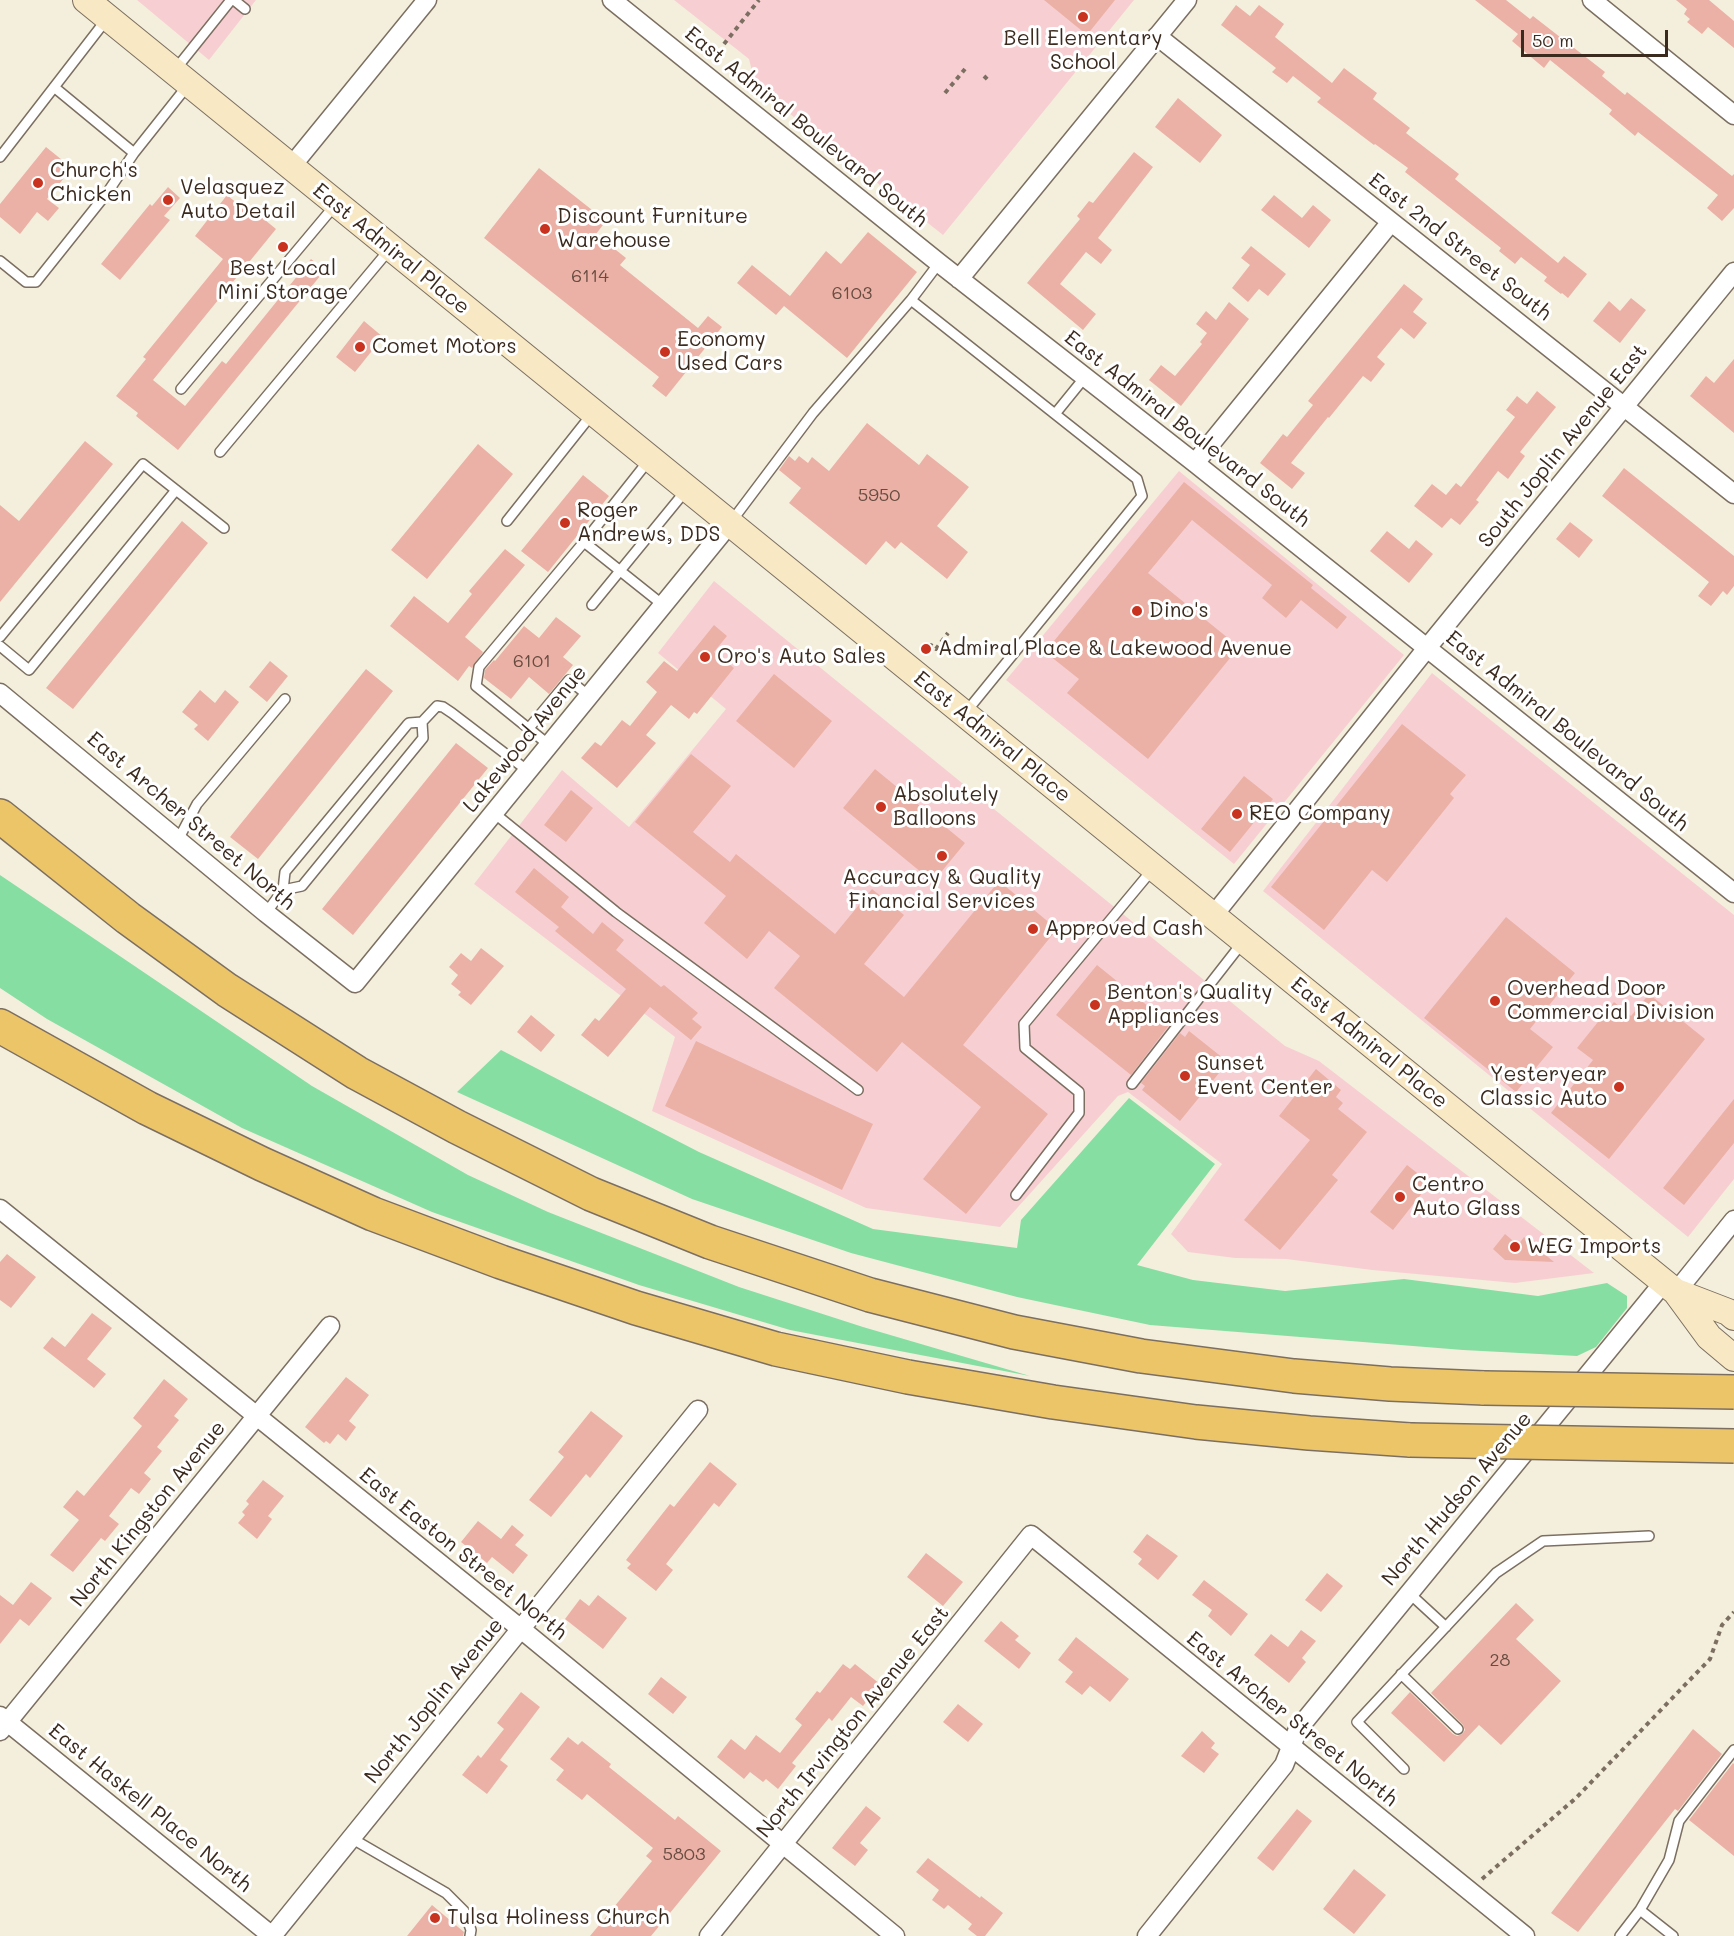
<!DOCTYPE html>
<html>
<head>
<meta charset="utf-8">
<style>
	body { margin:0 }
	#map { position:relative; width:1734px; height:1936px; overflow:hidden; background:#f4efdd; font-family:Mali,sans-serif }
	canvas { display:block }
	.scale { position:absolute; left:1521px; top:30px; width:147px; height:27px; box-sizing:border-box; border:3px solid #3b2a1e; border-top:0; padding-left:8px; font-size:18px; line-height:21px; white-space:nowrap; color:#3b2a1e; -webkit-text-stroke:4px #fff; paint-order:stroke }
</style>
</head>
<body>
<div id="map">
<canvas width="1734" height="1936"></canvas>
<div class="scale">50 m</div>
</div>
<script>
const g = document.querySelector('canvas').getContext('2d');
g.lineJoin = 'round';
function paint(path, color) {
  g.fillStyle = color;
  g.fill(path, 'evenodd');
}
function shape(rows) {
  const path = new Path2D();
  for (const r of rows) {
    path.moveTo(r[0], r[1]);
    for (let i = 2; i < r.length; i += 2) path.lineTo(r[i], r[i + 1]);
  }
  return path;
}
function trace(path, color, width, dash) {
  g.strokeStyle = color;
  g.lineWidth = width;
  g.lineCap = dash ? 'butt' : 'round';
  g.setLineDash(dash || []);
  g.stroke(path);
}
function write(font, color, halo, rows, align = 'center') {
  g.font = font + ' Mali,sans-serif';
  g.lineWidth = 6;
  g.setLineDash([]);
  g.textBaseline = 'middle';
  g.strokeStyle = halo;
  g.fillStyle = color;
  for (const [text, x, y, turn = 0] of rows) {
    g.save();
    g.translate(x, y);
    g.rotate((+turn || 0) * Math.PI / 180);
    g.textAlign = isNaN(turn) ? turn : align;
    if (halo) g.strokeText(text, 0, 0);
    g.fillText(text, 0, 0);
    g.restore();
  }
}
paint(shape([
	[137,0,256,0,209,60],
	[674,0,1134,0,943,235,756,87,749,59],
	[1179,471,1404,655,1234,864,1006,680],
	[714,581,1285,1046,1319,1061,1594,1273,1515,1283,1372,1270,1286,1259,1235,1258,1188,1252,1171,1234,1222,1164,1128,1092,1118,1096,1000,1227,866,1208,652,1111,675,1037,474,884,562,770,629,827,726,709,658,653],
	[1432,673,1734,915,1734,1179,1688,1237,1263,891]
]), '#f7cfd3');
paint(shape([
	[0,875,312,1086,468,1175,548,1212,739,1287,863,1327,1030,1376,790,1330,639,1285,432,1212,242,1128,47,1019,0,988],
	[501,1050,699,1152,873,1229,1017,1248,1021,1220,1129,1098,1215,1164,1137,1265,1193,1280,1285,1291,1404,1279,1538,1296,1607,1283,1627,1296,1627,1308,1596,1347,1577,1356,1463,1350,1150,1325,1017,1297,851,1253,692,1199,457,1092]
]), '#87dea2');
paint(shape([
	[1044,0,1115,0,1087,35],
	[1475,0,1506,0,1530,19,1533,16,1605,72,1602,76,1625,95,1627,92,1732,176,1734,174,1734,208,1722,221,1707,208,1718,195,1638,132,1635,136,1609,114,1612,110,1550,60,1544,68,1512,41,1518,34],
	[1676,0,1709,0,1734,21,1734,48,1708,27,1702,34,1687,22,1690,19,1684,14,1687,9],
	[1236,5,1250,16,1259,5,1284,24,1275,37,1332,83,1344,68,1377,93,1373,99,1410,128,1406,133,1459,174,1455,179,1558,263,1564,256,1587,274,1568,298,1562,293,1561,294,1544,281,1547,277,1521,257,1515,264,1499,251,1501,248,1405,172,1408,168,1375,144,1374,145,1317,102,1321,98,1293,76,1287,83,1272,72,1276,68,1221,25],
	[1178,98,1222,135,1200,163,1155,127],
	[46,147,72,168,47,199,59,208,48,221,37,212,20,234,0,217,0,204],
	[1134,152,1153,167,1098,238,1112,250,1101,264,1086,252,1060,284,1096,314,1083,330,1027,283,1080,219,1077,216,1089,201,1093,203],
	[539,168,606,221,596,234,626,258,620,265,698,328,708,316,722,327,666,397,652,386,659,377,484,238],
	[168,187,180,198,164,216,170,220,120,280,101,264,150,204,152,206],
	[227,195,256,219,259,215,276,229,153,380,185,406,222,361,226,364,311,259,325,270,178,450,136,416,138,413,116,396,146,359,143,357,223,259,195,236],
	[1274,195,1302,218,1313,205,1331,220,1309,248,1261,210],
	[868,232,917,272,847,358,784,306,776,315,737,283,752,265,790,296,826,251,841,264],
	[1251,246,1286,274,1268,296,1259,289,1248,302,1232,288,1250,265,1241,258],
	[1404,284,1423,299,1413,312,1427,323,1414,339,1401,328,1377,357,1385,364,1371,382,1363,376,1329,418,1328,417,1291,463,1305,473,1292,489,1260,463,1283,434,1287,437,1313,405,1308,401],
	[1631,298,1646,310,1620,343,1593,321,1609,301,1620,311],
	[1229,302,1249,319,1181,406,1149,380,1161,365,1175,376,1202,344,1200,342,1207,333,1196,324,1206,311,1216,320],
	[364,321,383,337,355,372,336,357],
	[1734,359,1734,433,1690,396,1706,376,1714,383],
	[1537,391,1556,407,1520,452,1525,456,1508,479,1498,471,1476,500,1479,502,1460,525,1451,518,1442,528,1414,506,1432,484,1446,495,1456,483,1461,487,1515,417,1506,410,1517,396,1527,404],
	[867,423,919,465,927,454,969,487,937,526,968,552,947,579,901,542,895,549,886,541,866,565,789,503,801,488,779,470,789,456,795,461,799,456,808,463,812,457,829,471],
	[85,441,113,464,0,602,0,505,19,521],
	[478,444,513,474,427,579,391,550],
	[1624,468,1734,556,1734,586,1727,595,1723,591,1711,606,1698,596,1709,582,1602,496],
	[583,475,609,496,548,572,521,551],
	[1184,482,1313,585,1311,588,1347,617,1337,629,1301,600,1286,618,1262,598,1272,585,1192,520,1148,573,1239,647,1148,759,1067,693,1079,679,1045,652],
	[182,521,208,543,73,709,46,688],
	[1570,522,1593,540,1579,558,1556,539],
	[1387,531,1409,549,1416,540,1433,554,1409,583,1370,551],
	[505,549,525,565,465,637,483,652,472,668,469,666,458,681,390,626,414,596,448,623,472,594,469,591],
	[556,617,581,636,563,657,573,665,549,694,529,677,511,699,484,678,485,670,494,660,495,661,524,626,539,638],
	[714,625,727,636,714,652,734,668,697,714,694,712,689,719,671,705,646,735,656,743,617,788,581,758,595,742,601,746,622,720,630,726,657,692,646,682,664,661,677,671],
	[270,661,288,676,267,702,249,687],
	[366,669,393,691,258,859,230,837],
	[774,674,832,721,794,768,736,721],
	[200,690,215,703,225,690,239,702,208,741,194,729,198,725,182,712],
	[1402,724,1466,775,1450,794,1454,798,1387,882,1372,870,1324,930,1271,887],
	[456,743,488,768,353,935,322,909],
	[691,754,731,786,693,832,730,862,736,854,835,934,872,889,904,915,864,964,904,997,999,881,1057,929,963,1045,1048,1114,966,1214,923,1179,981,1107,902,1042,877,1072,774,988,800,956,769,931,747,959,704,923,726,896,635,822],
	[875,769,965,843,933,882,843,808],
	[1244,776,1273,799,1230,852,1201,829],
	[571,790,593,808,566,842,544,825],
	[534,868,569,897,561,907,593,934,602,922,624,940,616,950,661,987,664,985,698,1013,692,1019,702,1027,691,1040,650,1007,608,1057,581,1035,595,1018,599,1021,626,989,555,931,559,927,515,892],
	[1506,917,1575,973,1530,1029,1553,1047,1516,1092,1424,1018],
	[481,948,504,966,471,1005,458,995,461,992,451,984,458,975,449,967,461,953,471,961],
	[1097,965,1170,1024,1131,1075,1056,1015],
	[1649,994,1705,1039,1609,1159,1551,1113,1593,1060,1577,1048,1614,1002,1631,1016],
	[531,1015,555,1035,541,1052,517,1032],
	[1189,1031,1228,1062,1180,1121,1142,1090,1145,1086,1141,1083,1180,1033,1185,1037],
	[696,1041,873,1124,842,1190,665,1106],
	[1316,1069,1341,1090,1336,1097,1343,1103,1338,1109,1367,1132,1332,1175,1338,1180,1280,1250,1244,1220,1310,1140,1279,1116],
	[1734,1099,1734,1143,1684,1205,1663,1188],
	[1407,1165,1430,1183,1393,1230,1370,1212],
	[1505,1234,1518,1245,1524,1237,1554,1262,1505,1260,1493,1249],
	[7,1254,36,1277,11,1308,0,1300,0,1262],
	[92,1313,112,1328,87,1359,106,1374,94,1388,43,1348,52,1337,65,1347],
	[346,1377,369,1395,349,1421,356,1427,346,1441,338,1434,330,1444,326,1441,324,1443,305,1427],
	[164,1379,188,1399,174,1416,179,1420,157,1447,162,1451,144,1473,151,1479,139,1494,131,1488,109,1516,119,1524,105,1541,101,1538,73,1572,50,1555,79,1520,63,1507,77,1490,84,1496,142,1426,133,1418],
	[591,1411,623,1436,590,1478,586,1474,551,1517,529,1500,564,1457,558,1452],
	[710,1462,737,1484,719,1507,714,1503,666,1564,673,1570,656,1591,627,1568,631,1564,626,1560,670,1504,674,1507],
	[263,1480,284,1496,268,1516,272,1519,257,1539,238,1523,245,1515,242,1512,249,1504,246,1501],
	[478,1521,501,1539,512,1525,524,1535,515,1545,528,1555,513,1574,492,1557,487,1563,461,1542],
	[1147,1534,1178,1556,1158,1580,1138,1564,1142,1559,1133,1552],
	[926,1553,963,1582,943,1606,907,1577],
	[1327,1573,1343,1586,1321,1612,1305,1600],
	[1204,1580,1248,1614,1231,1636,1208,1616,1212,1610,1192,1595],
	[31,1582,52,1598,29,1626,20,1619,0,1644,0,1595,13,1605],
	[598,1595,627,1618,603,1649,565,1619,580,1599,589,1606],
	[1516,1603,1534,1620,1516,1639,1561,1681,1501,1745,1479,1725,1444,1762,1391,1713,1410,1692,1453,1734,1457,1736,1462,1734,1465,1730,1463,1725,1431,1693],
	[1001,1621,1019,1636,1015,1640,1031,1653,1019,1669,984,1641],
	[1301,1630,1316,1641,1302,1658,1306,1662,1289,1683,1254,1655,1271,1634,1288,1647],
	[1076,1637,1129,1679,1110,1702,1090,1686,1082,1695,1065,1682,1073,1672,1058,1660],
	[843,1664,850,1669,855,1664,880,1684,863,1706,851,1697,832,1721,829,1718,792,1763,796,1766,778,1789,766,1779,763,1782,750,1772,744,1779,717,1757,731,1739,745,1750,756,1735,780,1753,802,1725,795,1719,817,1691,820,1693],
	[661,1677,687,1697,673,1714,648,1694],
	[521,1692,540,1707,500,1760,508,1766,487,1794,462,1775,478,1755,481,1758,504,1729,497,1723],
	[958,1704,983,1724,968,1742,943,1722],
	[1693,1729,1722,1754,1678,1811,1675,1809,1578,1932,1551,1913],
	[1202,1731,1215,1743,1211,1748,1219,1754,1204,1773,1181,1756],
	[568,1737,578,1745,582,1741,611,1764,609,1767,675,1820,678,1816,721,1851,651,1936,590,1936,652,1861,646,1856,653,1848,587,1794,582,1800,556,1780,564,1770,550,1759],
	[1733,1763,1734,1764,1734,1856,1689,1820],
	[866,1806,881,1818,860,1843,868,1850,855,1866,832,1848],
	[1297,1809,1312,1821,1273,1871,1257,1858],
	[928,1858,980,1898,981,1896,1003,1913,985,1936,977,1936,968,1929,972,1924,948,1905,944,1909,932,1900,939,1890,916,1872],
	[1354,1869,1386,1895,1354,1934,1323,1909],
	[432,1905,464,1932,463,1936,407,1936]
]), '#ecb1a6');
const service = shape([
	[234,0,245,9],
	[175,70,231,0],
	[54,87,134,153],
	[0,157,106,20],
	[0,261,26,282,36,282,107,193,134,153,188,85],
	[939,263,911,300,1137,479,1142,496,966,712],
	[181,389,336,204],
	[1055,414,1085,377],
	[220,452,389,250],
	[507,521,592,414],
	[731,522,813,413,911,300],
	[584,542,663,605],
	[592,605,687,489],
	[0,637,143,464,224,528],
	[0,646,29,670,176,490],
	[529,728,569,680,589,696],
	[549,745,476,686,479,667,584,542,649,460],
	[494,813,616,912,858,1090],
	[178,840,197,804,285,699],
	[283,890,302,886,423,738,422,722],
	[266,913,283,890,285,872,407,725,409,723,422,722,437,706,443,707,452,713,528,771],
	[1132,1084,1242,943],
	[1016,1195,1079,1113,1079,1092,1025,1048,1024,1024,1152,870],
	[1409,1593,1446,1627],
	[1401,1674,1458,1729],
	[1404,1769,1357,1722,1496,1573,1543,1541,1649,1536],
	[351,1838,446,1893,464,1911,471,1930,470,1936],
	[1640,1910,1669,1860,1679,1821,1734,1750],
	[1620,1936,1640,1910,1673,1936]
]);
const minor = shape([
	[612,0,939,263,1195,463,1734,893],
	[1592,0,1734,115],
	[1157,36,1734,494],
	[290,168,427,0],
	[959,279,1187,0],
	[1195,463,1391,222],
	[0,693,266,913,355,983,730,523],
	[1213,916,1427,648,1734,272],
	[0,1209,521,1629,895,1936],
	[1676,1292,1734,1220],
	[0,1716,272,1936],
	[0,1731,330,1326],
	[272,1936,698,1410],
	[709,1936,1031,1535,1525,1936],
	[1147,1936,1284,1765,1298,1729,1664,1282]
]);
const secondary = shape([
	[86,0,1676,1292,1709,1337,1734,1358],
	[1676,1292,1728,1312,1734,1317]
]);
const motorway = shape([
	[0,816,128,918,227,990,357,1073,457,1127,591,1194,710,1242,870,1295,1014,1332,1141,1356,1294,1376,1390,1384,1484,1388],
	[0,1026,147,1108,262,1164,373,1214,501,1262,636,1308,776,1349,908,1377,1053,1402,1196,1422,1309,1433,1410,1440]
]);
trace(service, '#7c6f61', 12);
trace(minor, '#7c6f61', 21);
trace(secondary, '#7c6f61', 28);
trace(motorway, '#7c6f61', 36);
trace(shape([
	[724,44,759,0],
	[984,76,988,80],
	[945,93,965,69],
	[923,654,931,645,936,649,948,633],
	[1482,1879,1576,1798,1710,1659,1722,1625,1734,1612]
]), '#7c6f61', 4, [4.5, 4.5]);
trace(service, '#fff', 9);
trace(minor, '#fff', 18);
trace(secondary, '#f8e8c3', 26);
trace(motorway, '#edc569', 33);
const motorwayBridge = shape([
	[1484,1388,1734,1392],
	[1410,1440,1734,1446]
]);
trace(motorwayBridge, '#7c6f61', 36, []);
trace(motorwayBridge, '#edc569', 33);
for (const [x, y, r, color] of [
	[1083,17,6,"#c8321e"],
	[38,183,6,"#c8321e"],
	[168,200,6,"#c8321e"],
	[545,229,6,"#c8321e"],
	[283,247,6,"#c8321e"],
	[360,347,6,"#c8321e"],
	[665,352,6,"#c8321e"],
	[565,523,6,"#c8321e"],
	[1137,611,6,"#c8321e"],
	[926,649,6,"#c8321e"],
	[705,657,6,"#c8321e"],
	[881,807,6,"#c8321e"],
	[1237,814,6,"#c8321e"],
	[942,856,6,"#c8321e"],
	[1033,929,6,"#c8321e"],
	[1495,1001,6,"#c8321e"],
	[1095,1005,6,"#c8321e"],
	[1185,1076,6,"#c8321e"],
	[1619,1087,6,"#c8321e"],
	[1400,1197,6,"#c8321e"],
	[1515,1247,6,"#c8321e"],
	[435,1918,6,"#c8321e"]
]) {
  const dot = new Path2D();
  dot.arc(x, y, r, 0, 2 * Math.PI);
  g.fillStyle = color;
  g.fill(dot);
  trace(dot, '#fff', 2);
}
write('18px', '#674c40', null, [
	["6114",590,276],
	["6103",852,293],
	["5950",879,495],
	["6101",532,661],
	["28",1500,1660],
	["5803",684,1854]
]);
write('21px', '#3b2a1e', '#fff', [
	["Bell Elementary",1083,39,"center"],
	["School",1083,63,"center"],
	["Church's",50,171],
	["Chicken",50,195],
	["Velasquez",180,188],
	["Auto Detail",180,212],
	["Discount Furniture",557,217],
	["Warehouse",557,241],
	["Best Local",283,269,"center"],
	["Mini Storage",283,293,"center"],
	["Economy",677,340],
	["Used Cars",677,364],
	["Comet Motors",372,347],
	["Roger",577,511],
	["Andrews, DDS",577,535],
	["Dino's",1149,611],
	["Admiral Place & Lakewood Avenue",938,649],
	["Oro's Auto Sales",717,657],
	["Absolutely",893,795],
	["Balloons",893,819],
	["REO Company",1249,814],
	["Accuracy & Quality",942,878,"center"],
	["Financial Services",942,902,"center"],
	["Approved Cash",1045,929],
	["Overhead Door",1507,989],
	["Commercial Division",1507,1013],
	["Benton's Quality",1107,993],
	["Appliances",1107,1017],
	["Sunset",1197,1064],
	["Event Center",1197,1088],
	["Yesteryear",1607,1075,"right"],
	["Classic Auto",1607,1099,"right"],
	["Centro",1412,1185],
	["Auto Glass",1412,1209],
	["WEG Imports",1527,1247],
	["Tulsa Holiness Church",447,1918]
], 'left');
write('21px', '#3b2a1e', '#fff', [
	["East Admiral Boulevard South",806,127,39],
	["East 2nd Street South",1460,247,38],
	["East Admiral Place",391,249,39],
	["East Admiral Boulevard South",1187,429,38],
	["South Joplin Avenue East",1563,446,-51],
	["East Admiral Boulevard South",1567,731,39],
	["East Admiral Place",992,737,39],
	["Lakewood Avenue",525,739,-51],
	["East Archer Street North",191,821,40],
	["East Admiral Place",1369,1043,39],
	["North Hudson Avenue",1457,1499,-50],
	["North Kingston Avenue",148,1514,-51],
	["East Easton Street North",463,1554,39],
	["North Joplin Avenue",434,1701,-51],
	["East Archer Street North",1292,1719,39],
	["North Irvington Avenue East",853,1722,-51],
	["East Haskell Place North",150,1808,39]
]);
</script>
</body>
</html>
